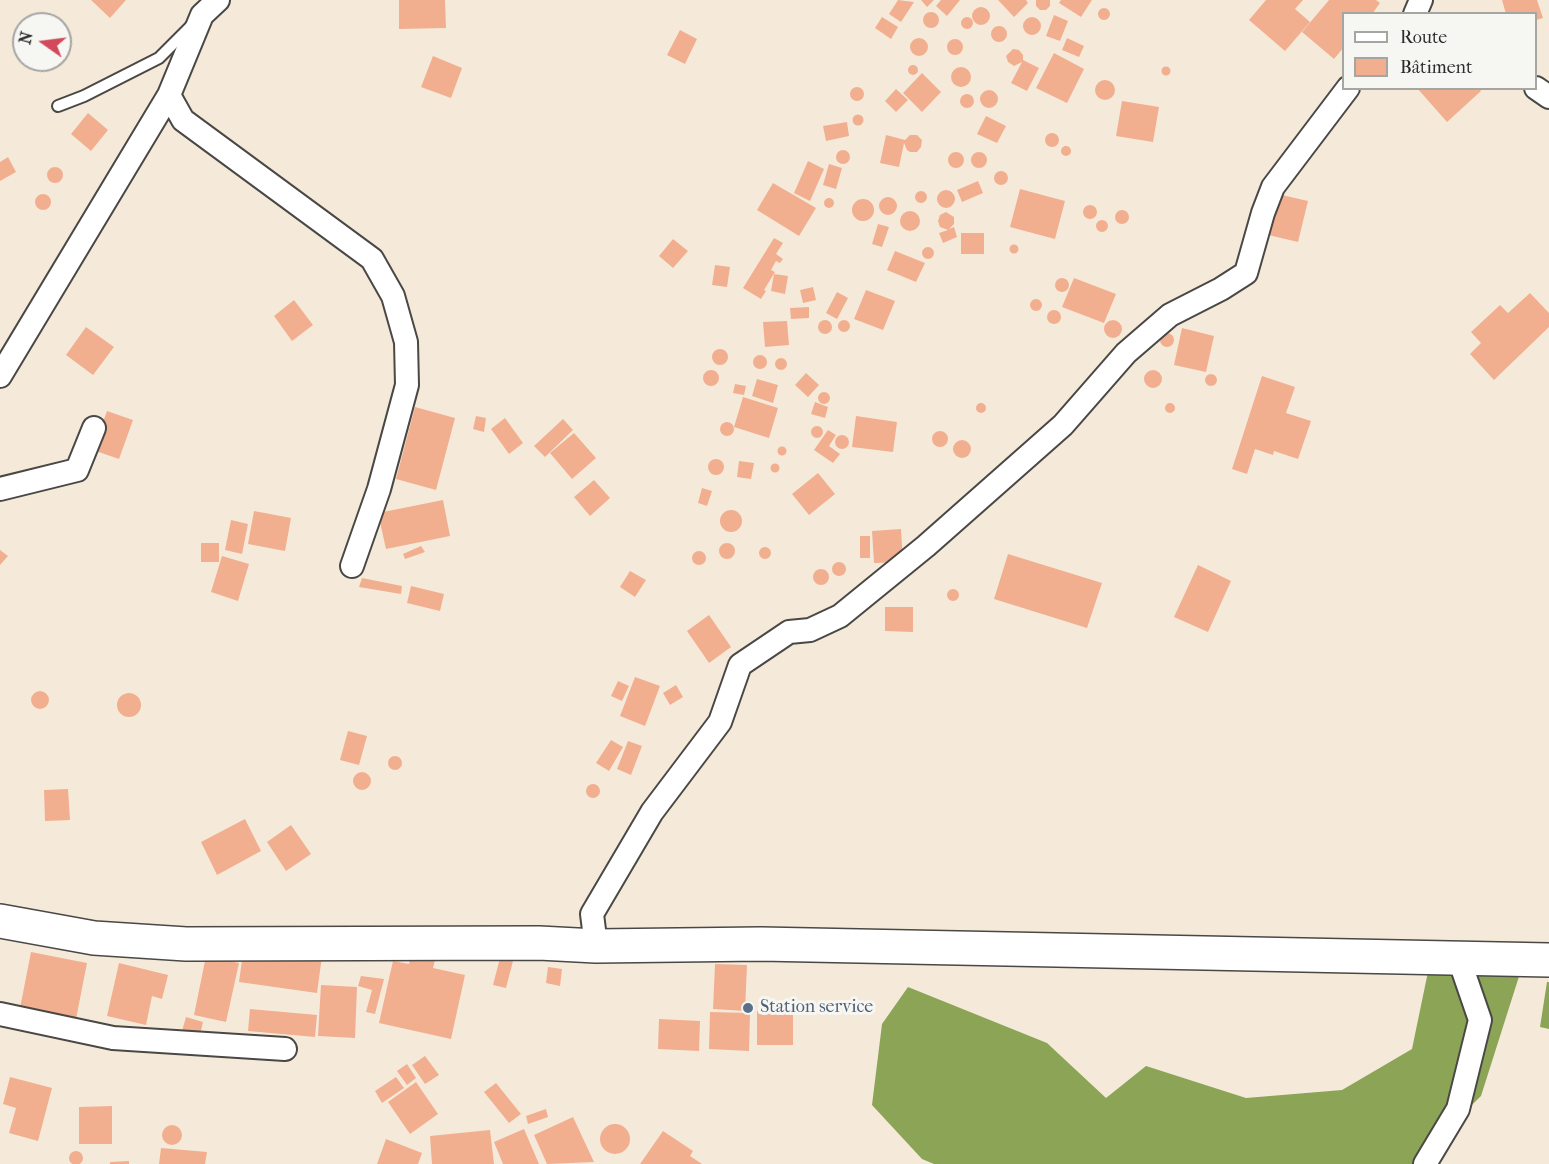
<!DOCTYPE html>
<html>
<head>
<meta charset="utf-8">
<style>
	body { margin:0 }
	#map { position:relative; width:1549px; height:1164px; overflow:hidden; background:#f5eada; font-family:"IM FELL French Canon",serif }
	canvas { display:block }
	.legend { position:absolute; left:1342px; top:12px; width:195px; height:78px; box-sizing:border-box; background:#f6f6f2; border:2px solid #a5a5a2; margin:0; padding:8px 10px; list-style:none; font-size:18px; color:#2b2b2b }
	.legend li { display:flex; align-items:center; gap:12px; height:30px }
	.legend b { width:30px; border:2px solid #a5a5a2 }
	.north { position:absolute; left:12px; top:12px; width:60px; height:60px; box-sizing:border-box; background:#f6f6f2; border:2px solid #a5a5a2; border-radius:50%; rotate:284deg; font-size:16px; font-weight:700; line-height:24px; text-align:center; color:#2b2b2b }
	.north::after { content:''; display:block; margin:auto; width:21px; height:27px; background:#d1495b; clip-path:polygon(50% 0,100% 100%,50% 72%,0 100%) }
</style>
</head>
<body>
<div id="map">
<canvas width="1549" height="1164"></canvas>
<ul class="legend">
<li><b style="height:8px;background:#fff"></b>Route</li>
<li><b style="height:16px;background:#f1af90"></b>Bâtiment</li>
</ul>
<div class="north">N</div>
</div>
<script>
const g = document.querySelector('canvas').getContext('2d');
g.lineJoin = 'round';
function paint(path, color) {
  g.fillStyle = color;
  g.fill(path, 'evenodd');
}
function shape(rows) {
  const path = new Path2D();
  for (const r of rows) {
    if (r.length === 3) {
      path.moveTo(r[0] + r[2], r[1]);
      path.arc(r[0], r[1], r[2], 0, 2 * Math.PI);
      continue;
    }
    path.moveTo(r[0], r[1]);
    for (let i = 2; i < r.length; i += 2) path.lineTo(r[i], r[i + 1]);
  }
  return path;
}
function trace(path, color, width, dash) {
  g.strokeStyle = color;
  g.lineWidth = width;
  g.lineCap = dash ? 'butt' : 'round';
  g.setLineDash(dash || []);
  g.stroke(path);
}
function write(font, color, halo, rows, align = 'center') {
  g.font = font + ' "IM FELL French Canon",serif';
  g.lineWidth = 6;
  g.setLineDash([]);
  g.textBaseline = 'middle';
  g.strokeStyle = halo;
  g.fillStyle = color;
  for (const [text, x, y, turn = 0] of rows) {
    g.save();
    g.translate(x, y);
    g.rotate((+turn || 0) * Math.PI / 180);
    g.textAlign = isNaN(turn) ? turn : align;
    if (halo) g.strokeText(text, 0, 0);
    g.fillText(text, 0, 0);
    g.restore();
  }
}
paint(shape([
	[1430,962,1522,967,1481,1096,1412,1164,934,1164,922,1159,872,1105,882,1024,908,987,1047,1043,1106,1098,1146,1066,1246,1098,1342,1090,1412,1049],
	[1547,982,1549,982,1549,1029,1540,1027]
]), '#8ba455');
paint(shape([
	[91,0,126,0,110,18],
	[399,0,445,0,446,28,399,29],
	[898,0,914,2,901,22,889,14],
	[921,0,934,0,927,7],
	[941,0,960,0,947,16,936,6],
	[998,0,1026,0,1028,3,1014,17],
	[1036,0,1050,0,1050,6,1046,10,1040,10,1036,6],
	[1061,0,1092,0,1081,17,1059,3],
	[1266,0,1303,0,1295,9,1310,22,1285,51,1249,20],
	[1329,0,1376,0,1380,3,1372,14,1344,14,1344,47,1334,59,1302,32],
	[1502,0,1537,0,1543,18,1536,20,1536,14,1506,14],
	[981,16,9],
	[1104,14,6],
	[931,20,8],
	[1054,15,1068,21,1060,41,1046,36],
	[967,23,6],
	[882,17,898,27,891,39,875,28],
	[1032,26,9],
	[999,34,8],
	[680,30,697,39,685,64,667,55],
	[1067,38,1084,46,1079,57,1062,50],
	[919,47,9],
	[955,47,8],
	[1013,49,1019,50,1023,55,1023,60,1039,68,1027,91,1011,83,1022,62,1014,66,1008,62,1006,56],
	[1054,53,1084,69,1067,103,1036,88],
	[433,56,462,68,451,98,421,87],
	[913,70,5],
	[1166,71,4.5],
	[961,77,10],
	[922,73,941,92,922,112,903,93],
	[1105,90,10],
	[857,94,7],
	[1417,88,1479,88,1481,91,1447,122],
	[896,89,908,100,896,112,885,101],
	[989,99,9],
	[967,101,7],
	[1122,101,1159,107,1153,142,1116,136],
	[88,113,108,130,91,151,71,134],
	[858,120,5.5],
	[986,116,1006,126,997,143,977,134],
	[847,122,849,136,826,141,823,126],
	[1052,140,7],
	[886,135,905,140,910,135,917,135,922,140,921,147,917,152,910,152,907,150,904,143,899,167,880,163],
	[1066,151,5],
	[843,157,7],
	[956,160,8],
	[979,160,8],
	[8,157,16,172,0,181,0,162],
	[808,161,824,169,810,201,794,193],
	[829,164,842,168,836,189,823,185],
	[55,175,8],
	[1001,178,7],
	[978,181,983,193,962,202,957,190],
	[773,183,816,208,799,236,757,210],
	[1020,189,1065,201,1055,239,1010,227],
	[946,199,9],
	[921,197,6],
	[1273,193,1308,201,1298,242,1264,234],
	[43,202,8],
	[888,206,9],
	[829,203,5],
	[863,210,11],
	[1090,212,7],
	[1122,217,7],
	[910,221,10],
	[946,212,954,217,954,224,949,229,954,227,957,237,943,243,939,233,948,230,940,227,938,221,940,215],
	[1102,226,6],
	[878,224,889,227,882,247,872,244],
	[961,233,984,233,984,254,961,254],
	[774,238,783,243,776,254,783,259,780,263,776,261,771,270,775,272,764,290,766,291,761,299,743,288],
	[673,239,688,251,673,268,659,256],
	[1014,249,4.5],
	[928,253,6],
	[895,251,925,263,916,282,887,270],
	[715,265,730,267,727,287,712,285],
	[774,274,788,276,785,294,771,291],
	[1062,285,7],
	[1074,278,1116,294,1104,323,1062,307],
	[813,287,816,300,803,303,800,290],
	[866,290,895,301,883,330,854,319],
	[837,292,848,298,837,319,826,313],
	[1530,293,1549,313,1549,327,1494,380,1470,354,1481,343,1471,332,1500,305,1508,313],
	[1036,305,6],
	[294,300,313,325,292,341,274,316],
	[809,307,809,318,791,319,790,308],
	[1054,317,7],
	[1113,329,9],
	[825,327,7],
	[844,326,6],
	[787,321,789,345,765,347,763,322],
	[86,327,114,347,93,375,66,355],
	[1182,328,1214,336,1206,372,1174,365],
	[1167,340,7],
	[720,357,8],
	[760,362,7],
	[781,364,6],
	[711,378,8],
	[1153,379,9],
	[806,373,819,385,808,397,795,385],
	[1211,380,6],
	[1262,376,1295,387,1286,413,1311,421,1298,459,1274,451,1273,455,1255,449,1247,474,1232,469],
	[757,379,778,385,773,403,752,396],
	[735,384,746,386,744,395,733,393],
	[824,398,6],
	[743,397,778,408,769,438,734,427],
	[815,402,828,407,825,418,811,414],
	[981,408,5],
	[1170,408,5],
	[415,407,455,418,436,490,396,479],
	[107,411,133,420,119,459,93,450],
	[476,416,486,418,484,432,473,429],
	[856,416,897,422,893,452,852,447],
	[505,418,523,443,509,454,491,429],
	[563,419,573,430,545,457,534,446],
	[727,429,7],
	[817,432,6],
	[828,430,836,435,829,446,840,454,833,463,814,450],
	[940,439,8],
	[574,433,596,458,572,479,550,453],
	[842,442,7],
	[962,449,9],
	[782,451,4.5],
	[716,467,8],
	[739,461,754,463,751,479,737,477],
	[775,468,4.5],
	[818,473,835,494,809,515,792,494],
	[594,480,610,498,590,516,574,497],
	[702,488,712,491,707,506,698,503],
	[443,500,450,536,386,549,378,513],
	[731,521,11],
	[254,511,291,518,285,551,248,544],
	[231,520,248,524,242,554,225,550],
	[901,529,903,562,874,563,872,531],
	[860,536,870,536,870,558,860,558],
	[201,543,219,543,219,562,201,562],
	[727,551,8],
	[421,546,425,552,405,559,403,554],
	[765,553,6],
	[0,550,8,556,0,565],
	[699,558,7],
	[1008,554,1102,583,1087,628,994,599],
	[222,556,249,564,238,601,211,592],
	[839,569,7],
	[1198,565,1231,581,1208,632,1174,617],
	[821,577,8],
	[630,571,646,580,635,597,620,587],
	[362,578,402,586,401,594,359,587],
	[411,586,444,594,440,611,407,603],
	[953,595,6],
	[885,607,913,607,913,632,885,631],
	[709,615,731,647,709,663,687,631],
	[635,677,660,686,645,726,620,716],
	[618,681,629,686,622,701,611,696],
	[676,685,683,697,670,705,663,693],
	[40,700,9],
	[129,705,12],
	[348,731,367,736,359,765,340,760],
	[611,740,623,747,609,771,596,763],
	[628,741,642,746,631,775,617,769],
	[395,763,7],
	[362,781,9],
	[593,791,7],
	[68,789,70,820,45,821,44,790],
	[245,819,261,851,217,875,201,842],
	[291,825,311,854,286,871,267,842],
	[244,946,322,956,317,993,239,982],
	[31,952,87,963,76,1019,20,1008],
	[411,955,435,960,433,968,465,975,451,1039,379,1023,393,961,409,964],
	[206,956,239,963,226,1022,194,1015],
	[500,958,513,961,506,988,493,985],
	[119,963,168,975,162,999,152,996,146,1025,107,1016],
	[715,964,747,965,745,1011,713,1009],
	[548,967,562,969,560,986,546,983],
	[361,976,384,979,375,1014,366,1012,372,990,358,986],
	[321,985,357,987,355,1038,318,1036],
	[250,1009,317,1015,315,1037,248,1031],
	[757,1011,793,1011,793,1045,757,1045],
	[710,1012,750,1013,749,1051,709,1049],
	[186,1017,203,1022,200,1035,182,1031],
	[659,1019,700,1021,699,1051,658,1049],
	[425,1056,439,1075,425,1084,412,1065],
	[407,1064,416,1078,407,1085,397,1071],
	[10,1077,52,1088,38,1141,9,1133,16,1108,3,1104],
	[396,1077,404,1088,382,1103,375,1091],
	[416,1082,438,1114,410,1134,388,1102],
	[496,1083,521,1114,509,1123,484,1092],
	[112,1106,112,1144,79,1144,79,1107],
	[546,1109,548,1117,528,1124,526,1116],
	[573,1117,594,1162,547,1164,534,1135],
	[615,1139,15],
	[172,1135,10],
	[524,1129,539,1164,503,1164,494,1142],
	[490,1130,494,1164,432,1164,430,1136],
	[663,1131,693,1151,690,1156,702,1164,640,1164],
	[386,1139,422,1153,418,1164,377,1164],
	[161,1148,207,1152,205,1164,159,1164],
	[76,1158,7],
	[129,1161,129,1164,110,1164,110,1162]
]), '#f1af90');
const lane = shape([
	[58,106,84,96,159,58,191,26]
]);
const street = shape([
	[1415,14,1421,0],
	[1536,88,1549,97],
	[169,95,183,120,372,259,393,296,406,342,407,385,379,489,352,566],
	[0,376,169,95,202,15,218,0],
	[0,489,77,470,94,428],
	[596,946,592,914,652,812,720,722,740,665,789,632,810,630,840,616,926,546,1063,425,1126,353,1170,315,1221,289,1246,273,1263,213,1273,187,1348,88],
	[0,1014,113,1038,285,1049],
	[1425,1164,1458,1109,1480,1020,1459,959]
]);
const highway = shape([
	[0,921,94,938,186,944,539,943,596,946,761,944,1549,960]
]);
trace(lane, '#494845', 14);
trace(street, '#494845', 26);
trace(highway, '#494845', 36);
trace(lane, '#fff', 10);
trace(street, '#fff', 22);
trace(highway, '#fff', 33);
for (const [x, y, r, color] of [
	[748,1008,6,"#5c6f8a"]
]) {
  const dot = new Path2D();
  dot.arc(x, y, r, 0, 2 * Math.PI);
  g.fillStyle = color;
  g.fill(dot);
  trace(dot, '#f6f6f2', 2);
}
write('18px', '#4e5e75', '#f6f6f2', [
	["Station service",760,1008]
], 'left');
</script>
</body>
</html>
